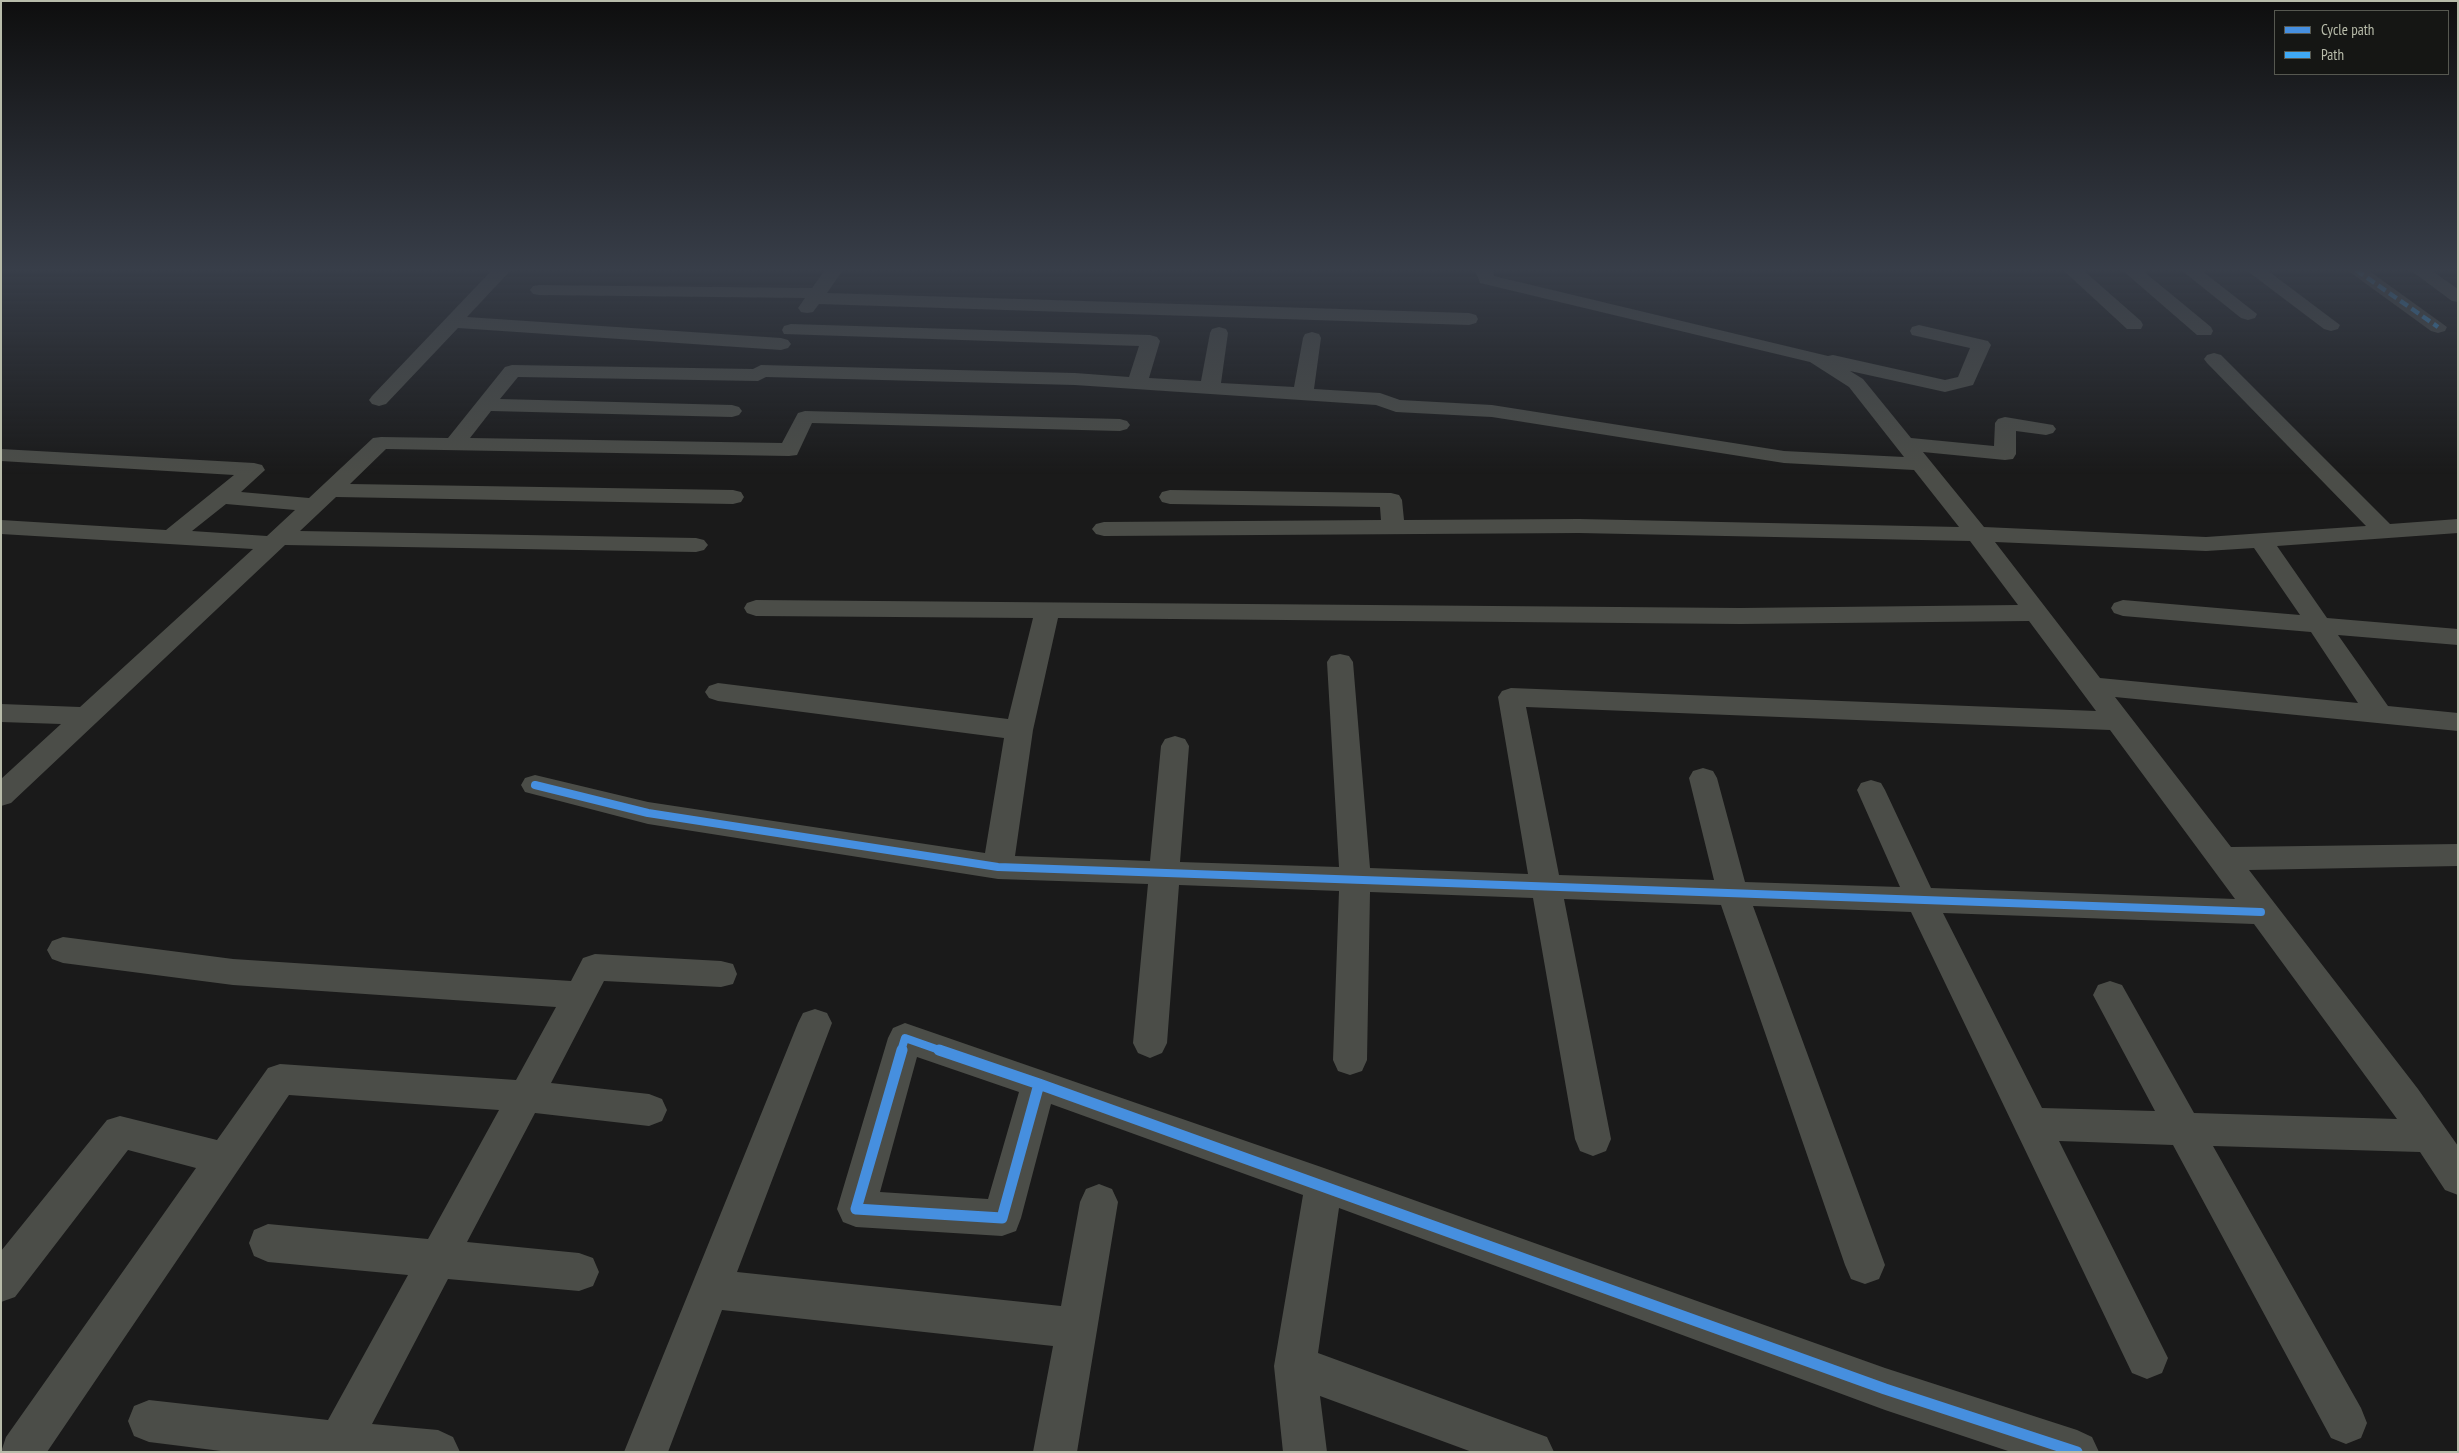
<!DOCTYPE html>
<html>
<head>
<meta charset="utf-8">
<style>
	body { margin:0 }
	#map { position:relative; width:2459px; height:1453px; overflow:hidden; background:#1a1a1a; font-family:"PT Sans Narrow",sans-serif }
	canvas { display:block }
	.frame { position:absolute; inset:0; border:2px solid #b8bcaa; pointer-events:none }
	.legend { position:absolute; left:2274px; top:10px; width:175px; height:65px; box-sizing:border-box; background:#151614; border:1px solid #565850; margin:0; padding:6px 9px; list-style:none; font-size:15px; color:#b8bcaa }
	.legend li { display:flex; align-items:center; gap:10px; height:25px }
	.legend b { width:25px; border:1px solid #565850 }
</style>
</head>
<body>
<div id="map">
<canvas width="2459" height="1453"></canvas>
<div class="frame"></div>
<ul class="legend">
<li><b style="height:6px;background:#468fdf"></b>Cycle path</li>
<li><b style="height:6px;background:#3fa9f5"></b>Path</li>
</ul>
</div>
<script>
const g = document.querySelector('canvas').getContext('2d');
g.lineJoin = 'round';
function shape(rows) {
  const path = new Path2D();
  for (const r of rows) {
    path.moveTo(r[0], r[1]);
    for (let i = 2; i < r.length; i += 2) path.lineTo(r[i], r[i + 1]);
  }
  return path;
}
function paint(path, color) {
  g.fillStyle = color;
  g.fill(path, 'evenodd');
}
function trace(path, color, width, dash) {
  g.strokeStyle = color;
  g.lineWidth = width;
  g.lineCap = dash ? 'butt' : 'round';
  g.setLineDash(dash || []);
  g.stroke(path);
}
paint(shape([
	[492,270,511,270,467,317,781,338,788,340,791,344,788,348,781,350,458,328,386,404,379,406,372,404,369,400,372,396,492,270],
	[825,270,843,270,827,293,1469,313,1476,315,1478,319,1476,323,1469,325,819,304,813,312,807,313,801,312,798,308,805,298,539,295,533,294,530,290,533,286,539,285,812,288,825,270],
	[1475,270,1493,270,1494,276,1828,356,1833,355,1945,380,1958,377,1970,348,1912,335,1910,331,1912,327,1919,325,1988,341,1991,345,1973,385,1945,392,1850,371,1863,379,1911,438,1994,446,1995,423,1998,419,2005,417,2053,425,2056,429,2053,433,2046,435,2016,431,2016,454,2013,459,2005,460,1923,452,1984,527,2206,537,2366,526,2207,363,2204,359,2207,355,2214,353,2221,355,2390,524,2458,519,2458,533,2277,546,2327,618,2458,629,2458,645,2338,635,2388,706,2458,713,2458,731,2115,697,2231,847,2458,844,2458,866,2249,870,2418,1089,2458,1146,2458,1195,2445,1190,2420,1152,2213,1146,2361,1408,2367,1423,2361,1438,2346,1444,2331,1438,2173,1145,2059,1141,2168,1358,2162,1373,2147,1379,2132,1373,1911,912,1753,906,1885,1265,1879,1279,1865,1284,1851,1279,1845,1265,1721,905,1564,899,1611,1139,1606,1151,1593,1156,1580,1151,1575,1139,1533,898,1370,892,1367,1060,1362,1071,1350,1075,1338,1071,1333,1060,1339,891,1179,885,1167,1043,1162,1053,1150,1058,1138,1053,1133,1043,1148,884,998,879,648,824,525,792,521,785,525,778,535,775,648,802,985,853,1004,738,718,701,709,698,705,692,709,686,718,683,1008,719,1033,618,756,616,747,613,744,608,747,603,756,600,1740,608,2018,605,1970,541,1579,533,1104,536,1096,534,1092,529,1096,524,1104,522,1381,520,1380,507,1170,504,1162,502,1159,497,1162,492,1170,490,1391,493,1399,495,1402,500,1404,520,1579,519,1959,527,1914,470,1784,463,1492,417,1396,412,1376,405,1075,385,766,377,758,381,518,377,500,399,732,405,739,407,742,411,739,415,732,417,491,411,470,438,782,443,798,413,805,411,1120,419,1127,421,1130,425,1127,429,1120,431,812,423,797,455,789,456,386,449,350,484,733,490,741,492,744,497,741,502,733,504,336,497,300,531,696,538,704,540,708,545,704,550,696,552,285,545,11,803,1,806,1,779,61,724,1,722,1,704,80,707,253,549,1,534,1,520,166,530,234,475,1,461,1,449,254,463,262,465,265,470,241,492,309,498,373,438,381,437,448,438,505,367,512,365,753,369,761,365,1075,373,1129,377,1139,346,784,334,782,330,784,326,791,324,1150,335,1157,337,1160,341,1149,378,1201,381,1210,333,1212,329,1219,327,1226,329,1228,333,1221,383,1294,387,1303,338,1305,334,1312,332,1319,334,1321,338,1314,389,1380,393,1400,400,1492,405,1784,451,1904,457,1849,387,1810,362,1480,283,1475,270],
	[226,504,295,510,267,536,192,531,226,504],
	[1995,542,2206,551,2254,548,2300,615,2123,600,2114,603,2111,608,2114,613,2123,616,2311,632,2358,703,2100,678,1995,542],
	[1058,618,1740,624,2029,621,2096,711,1511,688,1502,691,1498,697,1528,874,1370,868,1353,662,1349,656,1340,654,1331,656,1327,662,1339,867,1180,862,1189,746,1185,739,1175,736,1165,739,1161,746,1150,861,1015,856,1033,730,1058,618],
	[1526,707,2110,730,2235,899,1931,888,1885,790,1881,783,1871,780,1861,783,1857,790,1900,887,1745,882,1717,778,1713,771,1703,768,1693,771,1689,778,1714,880,1559,875,1526,707],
	[1943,913,2254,924,2397,1119,2194,1113,2122,985,2110,981,2098,985,2093,995,2155,1111,2042,1108,1943,913],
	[2063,270,2083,270,2141,321,2143,325,2141,329,2127,329,2063,270],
	[2122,270,2142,270,2211,327,2213,331,2211,335,2197,335,2122,270],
	[2181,270,2201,270,2257,314,2255,318,2248,320,2241,318,2181,270],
	[2246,270,2267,270,2340,325,2338,329,2331,331,2324,329,2246,270],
	[2347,270,2368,270,2447,327,2445,331,2438,333,2431,331,2347,270],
	[2410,270,2431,270,2458,289,2458,302,2452,301,2410,270],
	[63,937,233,959,571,981,583,958,595,954,721,961,733,964,737,974,733,984,721,987,604,981,551,1083,649,1094,662,1099,667,1110,662,1121,649,1126,535,1113,467,1242,579,1253,593,1258,599,1272,593,1286,579,1291,448,1279,372,1424,438,1430,453,1437,460,1452,229,1452,149,1442,134,1436,128,1421,134,1406,149,1400,328,1420,408,1275,268,1262,254,1256,249,1243,254,1230,268,1224,428,1239,499,1110,289,1095,47,1452,1,1452,6,1437,196,1168,128,1150,15,1297,1,1302,1,1251,107,1120,120,1116,217,1140,268,1068,280,1064,516,1080,556,1007,233,985,63,963,52,959,47,950,52,941,63,937],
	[815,1009,827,1013,832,1023,737,1272,1061,1306,1080,1202,1086,1189,1099,1184,1112,1189,1118,1202,1077,1452,1033,1452,1053,1346,722,1310,668,1452,624,1452,798,1023,803,1013,815,1009],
	[905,1023,1324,1168,1885,1368,2077,1430,2092,1437,2099,1452,2011,1452,1885,1410,1339,1208,1318,1353,1547,1437,1554,1452,1472,1452,1320,1396,1327,1452,1283,1452,1274,1366,1303,1195,1051,1104,1021,1218,1016,1231,1002,1236,856,1227,843,1222,837,1209,888,1038,893,1028,905,1023],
	[917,1057,1019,1092,988,1199,880,1192,917,1057]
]), '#4b4d48');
trace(shape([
	[2356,270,2438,327]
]), '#3fa9f5', 4.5, [9, 4.5]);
trace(shape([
	[535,785,648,813,998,867,2261,912],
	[901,1051,905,1038,942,1051]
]), '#468fdf', 8);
trace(shape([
	[902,1050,856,1209,1002,1218,1039,1084],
	[939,1050,1039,1084],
	[1039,1084,1885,1389,2077,1452]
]), '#468fdf', 11);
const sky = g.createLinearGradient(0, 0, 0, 474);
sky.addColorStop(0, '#0e0e0e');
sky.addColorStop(0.57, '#383e49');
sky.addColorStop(1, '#383e4900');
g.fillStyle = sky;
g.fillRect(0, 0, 2459, 474);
</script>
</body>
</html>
